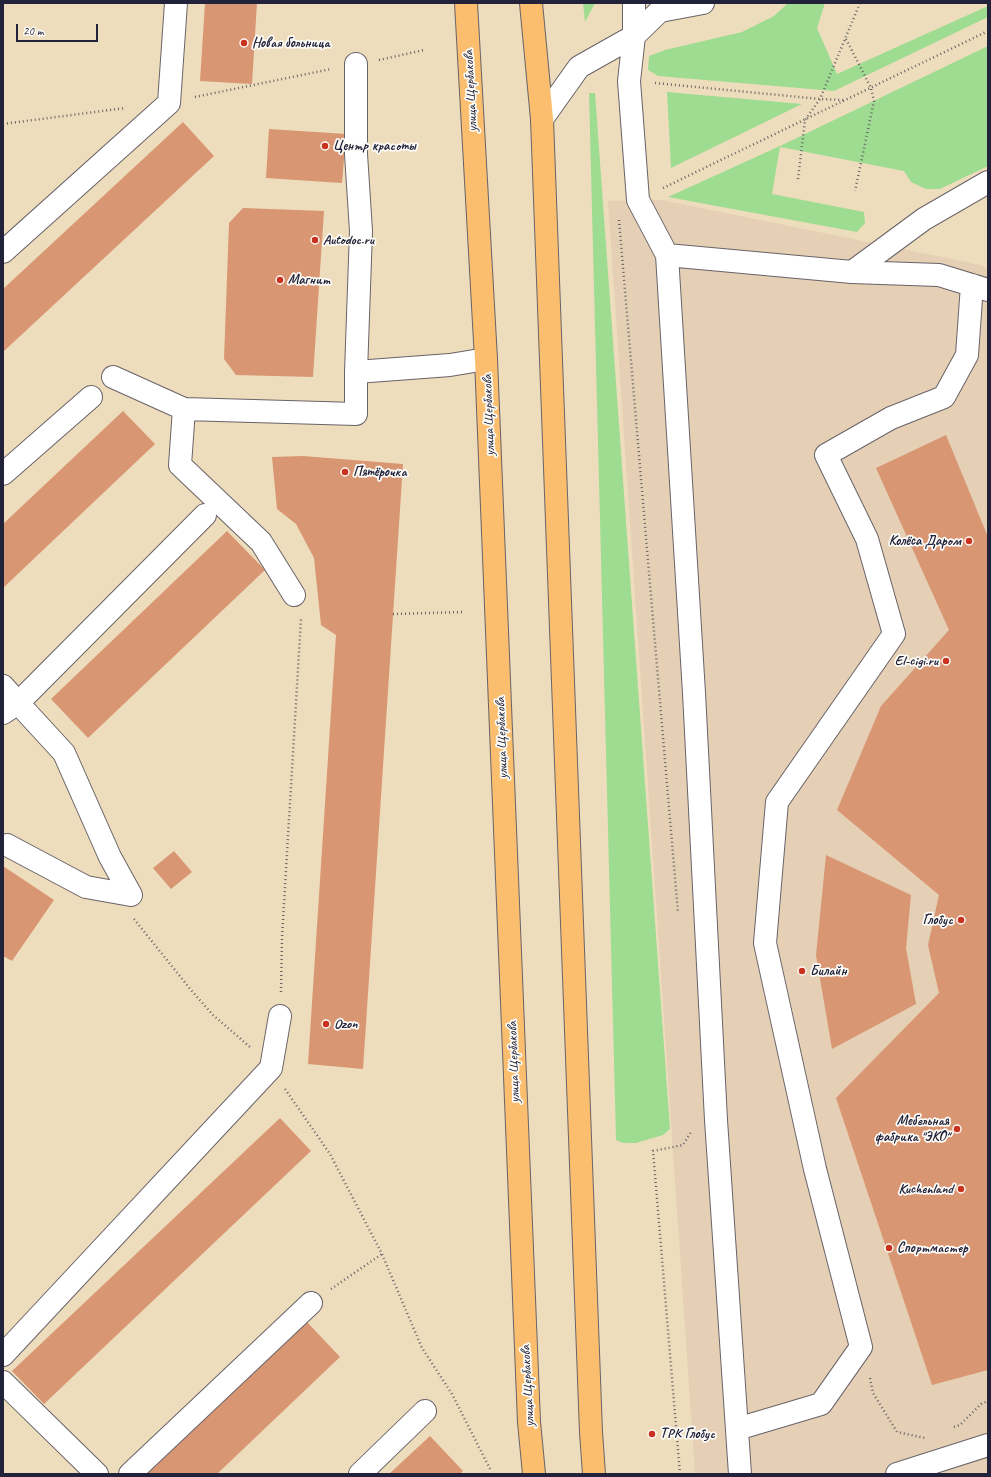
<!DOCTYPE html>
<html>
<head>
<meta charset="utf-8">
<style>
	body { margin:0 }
	#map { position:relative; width:991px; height:1477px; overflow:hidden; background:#eeddbc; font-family:Caveat,sans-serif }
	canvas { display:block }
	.frame { position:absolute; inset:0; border:4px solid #22223b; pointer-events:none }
	.scale { position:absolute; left:16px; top:24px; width:82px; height:18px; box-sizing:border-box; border:2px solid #22223b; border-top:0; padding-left:5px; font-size:12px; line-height:14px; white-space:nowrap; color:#22223b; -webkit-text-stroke:3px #fdfcf7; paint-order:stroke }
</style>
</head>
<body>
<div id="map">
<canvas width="991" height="1477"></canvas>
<div class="frame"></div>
<div class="scale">20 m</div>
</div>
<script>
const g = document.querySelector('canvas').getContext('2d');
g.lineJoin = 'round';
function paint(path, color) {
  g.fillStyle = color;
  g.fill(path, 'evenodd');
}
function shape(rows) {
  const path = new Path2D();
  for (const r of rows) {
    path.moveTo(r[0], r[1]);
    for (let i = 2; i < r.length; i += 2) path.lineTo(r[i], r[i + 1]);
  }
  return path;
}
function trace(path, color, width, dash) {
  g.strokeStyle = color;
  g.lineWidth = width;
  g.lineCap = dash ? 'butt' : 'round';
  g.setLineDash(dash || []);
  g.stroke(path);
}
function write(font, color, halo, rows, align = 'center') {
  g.font = font + ' Caveat,sans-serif';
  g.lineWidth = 3.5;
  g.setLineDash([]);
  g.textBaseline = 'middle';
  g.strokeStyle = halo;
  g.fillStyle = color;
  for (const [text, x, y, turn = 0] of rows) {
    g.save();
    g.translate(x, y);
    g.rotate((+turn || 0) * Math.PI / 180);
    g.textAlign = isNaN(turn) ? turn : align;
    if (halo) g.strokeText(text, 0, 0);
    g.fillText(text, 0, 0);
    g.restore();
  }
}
paint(shape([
	[662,200,981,265,988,270,988,1474,695,1474,608,201]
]), '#e5d0b6');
paint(shape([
	[583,3,595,3,585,22],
	[788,3,825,3,817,28,837,74,988,6,988,17,834,91,658,76,648,70,649,56,665,50,742,32,774,16],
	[988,46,988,166,940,189,926,189,911,182,904,171,780,147,772,194,864,212,865,223,857,232,668,197,780,146],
	[667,92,802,104,671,168],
	[589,93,595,93,670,1129,663,1135,636,1143,623,1143,616,1140]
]), '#9ddc91');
paint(shape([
	[205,3,257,3,252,84,200,81],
	[183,122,214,156,3,352,3,289],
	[269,129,346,134,342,183,266,178],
	[243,208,324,211,313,377,236,375,224,359,229,223],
	[123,411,155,444,3,588,3,524],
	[946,435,988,537,988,1370,932,1385,836,1098,939,993,928,945,939,895,837,810,881,706,949,630,876,468],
	[303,456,403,464,363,1069,308,1064,336,635,321,625,314,558,296,524,277,509,272,457],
	[227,531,265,570,88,738,51,699],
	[174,851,192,872,171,889,153,868],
	[826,855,911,895,906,948,916,1004,832,1049,816,955],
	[3,866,54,900,12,961,3,956],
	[280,1118,311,1151,44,1404,12,1371],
	[307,1322,340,1357,217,1474,147,1474],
	[430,1436,463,1471,460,1474,389,1474]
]), '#d99673');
const minor = shape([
	[634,3,634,36,629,81,638,200,667,255,694,693,716,1120,740,1474],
	[660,11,703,3],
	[356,64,356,154,361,231,356,372,450,365,486,359],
	[542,119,579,67,634,36,668,3],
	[3,252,169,103,176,3],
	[667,255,852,272,939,275,988,290],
	[852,272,924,219,988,182],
	[113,377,184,409,356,414,356,372],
	[184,409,180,465,261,542,294,595],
	[3,474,91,397],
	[3,686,18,703,3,713],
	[7,845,86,887,131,895,110,857,64,753,18,703,205,515],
	[3,1355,271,1068,280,1016],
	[3,1382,97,1474],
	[737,1429,821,1404,861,1347,815,1169,765,943,777,802,894,634,867,539,826,455,891,418,944,397,967,355,972,285],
	[130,1474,311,1303],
	[360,1474,425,1411],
	[897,1474,988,1445]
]);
const major = shape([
	[466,3,486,359,529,1422,534,1474],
	[531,3,542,119,591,1432,594,1474]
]);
trace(minor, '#696368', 24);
trace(major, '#696368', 24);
trace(shape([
	[846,39,871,88,874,101,855,191],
	[379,60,424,50],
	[655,83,820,99,845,100],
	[195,97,331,69],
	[3,124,125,108],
	[798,179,805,120,820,99,860,3],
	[663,188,988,31],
	[619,220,678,913],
	[393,614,463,612],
	[134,919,191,990,213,1015,250,1047],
	[281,992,282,937,301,619],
	[285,1089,330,1154,382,1254,422,1348,452,1394,490,1469],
	[331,1289,382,1254],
	[870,1378,873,1393,897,1432,925,1438],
	[954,1427,960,1425,981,1404,988,1401],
	[680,1474,653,1151,683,1145,691,1132]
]), '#696368', 2.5, [1, 3]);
trace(minor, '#fff', 22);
trace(major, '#fbbe6e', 22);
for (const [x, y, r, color] of [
	[244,43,4,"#c8321e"],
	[325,146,4,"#c8321e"],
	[315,240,4,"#c8321e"],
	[280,280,4,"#c8321e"],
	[345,472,4,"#c8321e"],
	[969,541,4,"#c8321e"],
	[946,661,4,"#c8321e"],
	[961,920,4,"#c8321e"],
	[802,971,4,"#c8321e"],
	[326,1024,4,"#c8321e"],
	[957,1129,4,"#c8321e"],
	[961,1189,4,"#c8321e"],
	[889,1248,4,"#c8321e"],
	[652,1434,4,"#c8321e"]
]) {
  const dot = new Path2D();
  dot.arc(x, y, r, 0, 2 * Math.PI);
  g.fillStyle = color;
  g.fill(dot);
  trace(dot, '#fdfcf7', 1.5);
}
write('bold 14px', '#22223b', '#fdfcf7', [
	["Новая больница",252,43],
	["Центр красоты",333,146],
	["Autodoc.ru",323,240],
	["Магнит",288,280],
	["Пятёрочка",353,472],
	["Колёса Даром",961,541,"right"],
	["El-cigi.ru",938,661,"right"],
	["Глобус",953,920,"right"],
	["Билайн",810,971],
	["Ozon",334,1024],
	["Мебельная",949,1121,"right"],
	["фабрика \"ЭКО\"",949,1137,"right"],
	["Kuchenland",953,1189,"right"],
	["Спортмастер",897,1248],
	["ТРК Глобус",660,1434]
], 'left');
write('14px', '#22223b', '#fdfcf7', [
	["улица Щербакова",471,91,-93],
	["улица Щербакова",489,415,-92],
	["улица Щербакова",502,738,-92],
	["улица Щербакова",514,1062,-92],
	["улица Щербакова",528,1386,-93]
]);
</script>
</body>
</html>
